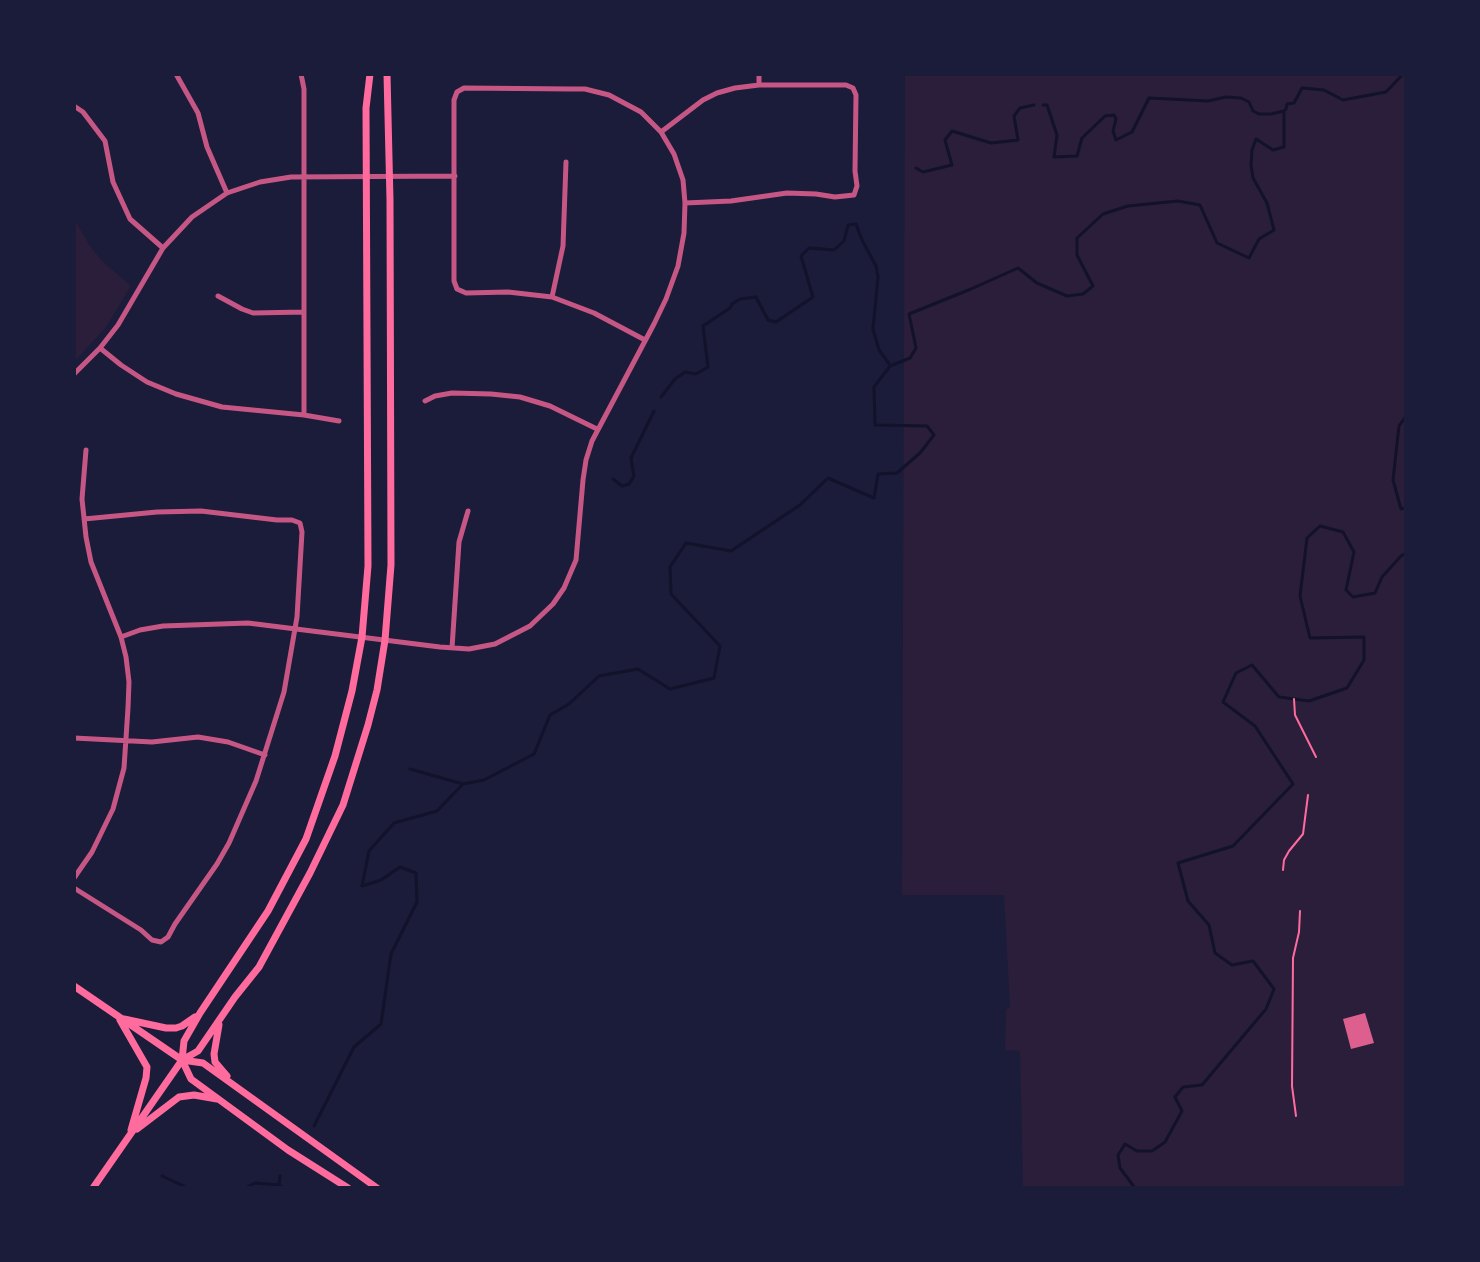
<!DOCTYPE html>
<html>
<head>
<meta charset="utf-8">
<style>
	body { margin:0 }
	#map { position:relative; width:1480px; height:1262px; overflow:hidden; background:#1b1b3a; font-family:"Public Sans",sans-serif }
	canvas { display:block }
	.frame { position:absolute; inset:0; border:76px solid #1b1b3a; pointer-events:none }
</style>
</head>
<body>
<div id="map">
<canvas width="1480" height="1262"></canvas>
<div class="frame"></div>
</div>
<script>
const g = document.querySelector('canvas').getContext('2d');
g.lineJoin = 'round';
function paint(path, color) {
  g.fillStyle = color;
  g.fill(path, 'evenodd');
}
function shape(rows) {
  const path = new Path2D();
  for (const r of rows) {
    path.moveTo(r[0], r[1]);
    for (let i = 2; i < r.length; i += 2) path.lineTo(r[i], r[i + 1]);
  }
  return path;
}
function trace(path, color, width, dash) {
  g.strokeStyle = color;
  g.lineWidth = width;
  g.lineCap = dash ? 'butt' : 'round';
  g.setLineDash(dash || []);
  g.stroke(path);
}
paint(shape([
	[905,74,1406,74,1406,1188,1023,1188,1020,1051,1005,1050,1006,1009,1010,1008,1004,895,902,895],
	[74,224,77,224,90,246,102,261,131,286,106,327,74,362]
]), '#2a1e3b');
trace(shape([
	[1043,105,1047,105,1057,135,1054,157,1077,156,1082,138,1105,116,1114,115,1116,119,1113,131,1116,140,1132,132,1149,98,1208,101,1226,97,1241,98,1249,102,1253,111,1259,114,1271,114,1284,111],
	[916,168,923,172,952,165,945,140,952,131,991,143,1018,140,1014,116,1020,108,1034,105],
	[661,397,675,379,685,372,696,374,708,367,703,326,730,308,732,304,740,299,756,297,768,320,776,322,813,297,801,256,809,248,834,250,844,241,848,225,856,224,862,240,876,266,878,277,873,329,879,350,890,365],
	[1406,416,1399,426,1393,480,1401,509,1406,508],
	[613,479,622,486,629,484,634,476,631,458,654,411],
	[410,769,463,784],
	[314,1126,354,1047,381,1024,391,954,417,902,416,873,400,867,381,880,362,886,369,851,394,823,437,811,463,784,484,780,534,754,550,715,569,704,599,676,638,669,670,689,714,678,720,646,671,594,670,567,686,543,731,551,800,505,828,478,874,498,878,474,897,473,920,453,934,435,927,426,875,425,874,387,890,366,910,358,916,348,909,314,971,289,1018,268,1037,283,1067,296,1083,294,1093,286,1077,255,1077,238,1103,214,1128,206,1178,201,1200,205,1217,243,1249,258,1259,239,1274,230,1267,203,1253,178,1251,165,1252,150,1256,139,1273,150,1284,147,1284,111,1286,109,1287,104,1294,103,1302,88,1324,90,1343,100,1386,92,1403,74],
	[162,1176,188,1188],
	[280,1176,279,1185,284,1188],
	[245,1188,255,1183,279,1185],
	[1135,1188,1120,1168,1118,1155,1125,1144,1137,1151,1152,1151,1165,1142,1182,1111,1175,1097,1183,1087,1202,1085,1266,1009,1274,989,1253,961,1232,965,1215,953,1209,925,1188,901,1178,863,1233,846,1293,784,1255,726,1223,702,1236,673,1252,665,1279,697,1309,701,1347,688,1364,660,1364,637,1310,638,1300,596,1307,538,1320,526,1343,532,1354,552,1346,590,1353,597,1375,593,1382,577,1401,556,1406,553]
]), '#12122b', 3);
paint(shape([
	[1365,1013,1374,1043,1351,1049,1343,1019]
]), '#dd5f8e');
trace(shape([
	[1294,699,1295,715,1316,757],
	[1283,870,1284,860,1289,851,1303,834,1308,795],
	[1296,1116,1292,1086,1293,958,1299,932,1300,911]
]), '#ff6b9d', 2);
trace(shape([
	[176,74,198,113,207,147,227,193],
	[301,74,304,89,304,415],
	[759,74,759,85],
	[74,106,83,112,105,141,113,182,130,219,163,248],
	[661,132,703,100,717,93,735,88,759,85,846,85,853,88,856,95,855,171,857,186,854,195,835,197,816,194,787,193,731,201,685,203],
	[218,296,242,309,253,313,304,312],
	[552,297,563,246,566,162],
	[100,348,121,365,147,382,176,394,222,407,304,415,339,421],
	[74,374,100,348,118,325,163,248,192,217,227,193,260,182,291,177,455,176],
	[425,401,435,396,452,393,491,394,520,397,550,406,597,429],
	[121,637,140,630,163,626,248,623,440,647,469,649,495,644,530,626,553,604,564,588,576,560,583,480,586,460,592,441,654,324,666,299,678,266,684,233,685,203,683,180,674,154,661,132,641,112,609,95,585,89,571,89,464,88,457,92,454,100,454,281,457,289,466,293,508,292,552,297,594,313,645,340],
	[452,648,459,542,468,511],
	[74,738,152,742,198,737,228,742,265,755],
	[74,878,92,852,113,809,124,768,128,708,129,682,126,657,121,637,91,562,86,537,82,499,86,450],
	[74,888,141,930,152,940,161,942,168,937,175,924,217,864,229,843,256,781,284,692,297,617,302,532,300,523,292,520,277,520,201,511,157,512,84,519]
]), '#c65784', 5);
trace(shape([
	[74,986,182,1060,203,1063,377,1188],
	[124,1019,166,1028,176,1028,182,1026,195,1017],
	[120,1020,147,1067,146,1078,131,1130],
	[219,1025,214,1054,215,1062,227,1076],
	[182,1060,184,1041,200,1013,268,911,306,839,335,756,352,691,362,637,368,566,366,108,370,74],
	[182,1060,191,1079,288,1150,348,1188],
	[137,1129,179,1097,194,1095,217,1099],
	[93,1188,182,1060,198,1051,235,997,259,967,310,873,343,805,368,725,377,690,385,640,391,565,390,200,387,74]
]), '#ff6b9d', 7);
</script>
</body>
</html>
